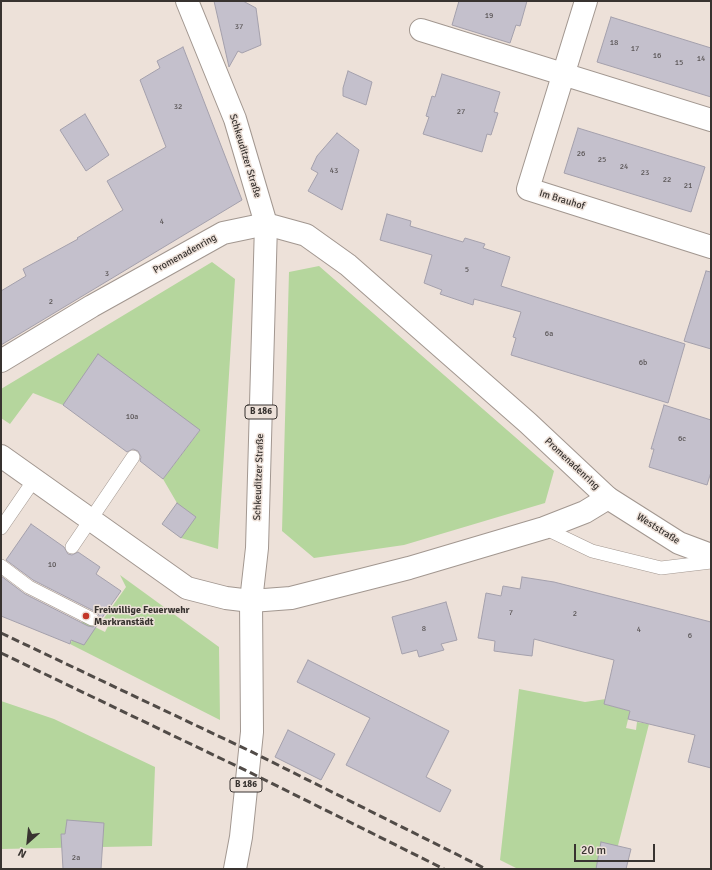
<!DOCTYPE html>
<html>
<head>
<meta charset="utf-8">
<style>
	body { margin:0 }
	#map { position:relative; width:712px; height:870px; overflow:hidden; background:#ede1d9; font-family:Signika,sans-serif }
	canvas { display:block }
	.frame { position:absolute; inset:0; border:2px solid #383330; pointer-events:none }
	.north { position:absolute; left:8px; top:822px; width:40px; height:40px; -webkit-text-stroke:3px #ede1d9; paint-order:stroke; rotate:207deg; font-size:11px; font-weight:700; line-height:16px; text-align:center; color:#383330 }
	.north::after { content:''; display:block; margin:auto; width:14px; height:18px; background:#383330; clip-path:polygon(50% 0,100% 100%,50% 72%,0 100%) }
	.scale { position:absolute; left:574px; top:844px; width:81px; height:18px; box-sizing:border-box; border:2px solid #383330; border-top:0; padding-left:5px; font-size:12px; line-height:14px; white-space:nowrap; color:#383330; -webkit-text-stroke:3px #ede1d9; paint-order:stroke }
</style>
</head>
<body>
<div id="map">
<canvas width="712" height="870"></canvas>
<div class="frame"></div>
<div class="north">N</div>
<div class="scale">20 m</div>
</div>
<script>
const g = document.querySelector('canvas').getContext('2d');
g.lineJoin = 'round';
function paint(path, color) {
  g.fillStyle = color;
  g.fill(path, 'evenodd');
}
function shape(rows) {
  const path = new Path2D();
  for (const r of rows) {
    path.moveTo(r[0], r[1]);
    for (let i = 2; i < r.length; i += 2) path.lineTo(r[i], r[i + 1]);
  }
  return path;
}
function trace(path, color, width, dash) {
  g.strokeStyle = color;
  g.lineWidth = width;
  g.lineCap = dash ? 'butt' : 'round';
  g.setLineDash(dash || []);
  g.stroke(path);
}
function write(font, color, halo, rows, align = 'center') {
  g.font = font + ' Signika,sans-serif';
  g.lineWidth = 3;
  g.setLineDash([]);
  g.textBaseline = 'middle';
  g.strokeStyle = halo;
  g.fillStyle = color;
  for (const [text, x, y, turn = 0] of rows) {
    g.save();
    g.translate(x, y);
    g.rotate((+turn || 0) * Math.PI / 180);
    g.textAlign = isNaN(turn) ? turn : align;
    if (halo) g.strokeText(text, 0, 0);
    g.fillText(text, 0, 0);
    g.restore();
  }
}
paint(shape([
	[212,262,235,279,218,549,181,538,162,524,177,503,163,479,200,430,63,405,33,393,10,424,1,418,1,389],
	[319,266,554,471,545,503,404,545,314,558,282,531,289,272],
	[120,575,219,647,220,720,70,644,83,621,105,632,108,626,102,621,126,587],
	[519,689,585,702,606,699,605,704,630,711,626,728,636,730,637,722,649,724,612,869,518,869,500,860],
	[1,701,54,719,155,767,152,846,1,849]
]), '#b5d69d');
const building = shape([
	[214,1,243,1,256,8,261,45,242,53,238,51,229,67,214,1],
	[459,1,527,1,520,26,516,25,510,43,452,25,459,1],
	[611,17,711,48,711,97,597,62,611,17],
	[183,47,242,200,1,345,1,291,26,276,23,269,78,239,77,238,123,210,107,181,166,147,140,80,160,68,157,61,183,47],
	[348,71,372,82,366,105,343,96,343,88,348,71],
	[442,74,500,92,494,112,498,113,491,135,487,134,482,152,423,134,429,117,426,116,432,96,435,97,442,74],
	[85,114,109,155,86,171,60,130,85,114],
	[578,128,705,167,691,212,564,173,578,128],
	[337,133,359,150,342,210,308,191,318,173,311,169,317,156,337,133],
	[387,214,411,221,410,226,463,242,465,238,485,244,483,248,510,257,501,286,685,344,668,403,511,355,516,338,513,337,521,312,474,299,473,305,440,294,442,290,424,283,432,255,380,240,387,214],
	[706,271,711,272,711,349,684,341,706,271],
	[98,354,200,430,163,479,140,461,141,457,138,451,133,449,127,452,63,405,98,354],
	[664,405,711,420,711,472,707,485,649,467,654,449,651,449,664,405],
	[177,503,196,517,181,538,162,524,177,503],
	[31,524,64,547,68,554,72,555,78,552,100,567,96,574,121,591,99,622,99,615,96,612,33,580,6,560,31,524],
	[1,576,25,594,88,626,93,627,98,624,84,645,71,640,70,644,1,616,1,576],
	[522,577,554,582,711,622,711,768,688,762,695,735,628,719,630,711,604,704,614,660,534,639,532,656,516,654,494,651,495,641,478,638,486,593,501,596,503,586,520,589,522,577],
	[446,602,457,640,441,644,444,650,419,657,417,650,402,654,392,617,446,602],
	[308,660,449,731,426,777,451,790,440,812,346,765,370,718,297,682,308,660],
	[288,730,335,754,321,780,275,757,288,730],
	[67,820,104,823,101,869,63,869,61,834,65,834,67,820],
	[601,842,631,849,626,869,596,869,601,842]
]);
paint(building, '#c4c0cc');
trace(building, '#a4a0ac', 1);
const lane = shape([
	[1,528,34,480],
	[544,528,592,551,661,568,711,562],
	[72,547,133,457],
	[1,566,29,587,92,619]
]);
const street = shape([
	[586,1,528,189,711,247],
	[421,30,711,120],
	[1,361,92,306,223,233,266,224],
	[1,456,187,588,226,598,251,601,291,598,409,568,544,528,585,512,608,498]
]);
const secondary = shape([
	[266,224,306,235,348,265,528,423,608,498,679,543,711,555]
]);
const primary = shape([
	[187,1,235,119,266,224,257,548,251,601,252,732,241,837,235,869]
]);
trace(lane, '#a29790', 14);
trace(street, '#a29790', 24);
trace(secondary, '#a29790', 24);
trace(primary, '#a29790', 24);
trace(lane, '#fff', 13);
trace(street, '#fff', 22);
trace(secondary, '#fff', 22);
trace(primary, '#fff', 22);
trace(shape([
	[1,633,250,751,486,869],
	[1,653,247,771,444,869]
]), '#514b47', 3, [8, 4]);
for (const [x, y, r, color] of [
	[86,616,4,"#c33628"]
]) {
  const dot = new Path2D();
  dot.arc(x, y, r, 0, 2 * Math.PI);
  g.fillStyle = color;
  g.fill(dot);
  trace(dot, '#ede1d9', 1.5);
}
write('8px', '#5b5657', null, [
	["19",489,16],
	["37",239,27],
	["18",614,43],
	["17",635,49],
	["16",657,56],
	["14",701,59],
	["15",679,63],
	["32",178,107],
	["27",461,112],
	["26",581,154],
	["25",602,160],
	["24",624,167],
	["43",334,171],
	["23",645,173],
	["22",667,180],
	["21",688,186],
	["4",162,222],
	["5",467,270],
	["3",107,274],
	["2",51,302],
	["6a",549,334],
	["6b",643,363],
	["10a",132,417],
	["6c",682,439],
	["10",52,565],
	["7",511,613],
	["2",575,614],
	["8",424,629],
	["4",639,630],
	["6",690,636],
	["2a",76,858]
]);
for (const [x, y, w] of [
	[261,412,32],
	[246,785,32]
]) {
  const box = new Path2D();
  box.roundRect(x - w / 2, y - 7, w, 14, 3);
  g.fillStyle = '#ede1d9';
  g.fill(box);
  trace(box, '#383330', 1);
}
write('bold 9px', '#383330', null, [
	["B 186",261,412],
	["B 186",246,785]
]);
write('10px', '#383330', '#ede1d9', [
	["Schkeuditzer Straße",245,156,73],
	["Im Brauhof",562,200,17],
	["Promenadenring",185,254,-29],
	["Promenadenring",572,464,43],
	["Schkeuditzer Straße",259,477,-88],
	["Weststraße",658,529,32]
]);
write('bold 10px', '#383330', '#ede1d9', [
	["Freiwillige Feuerwehr",94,610],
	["Markranstädt",94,622]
], 'left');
</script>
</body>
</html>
